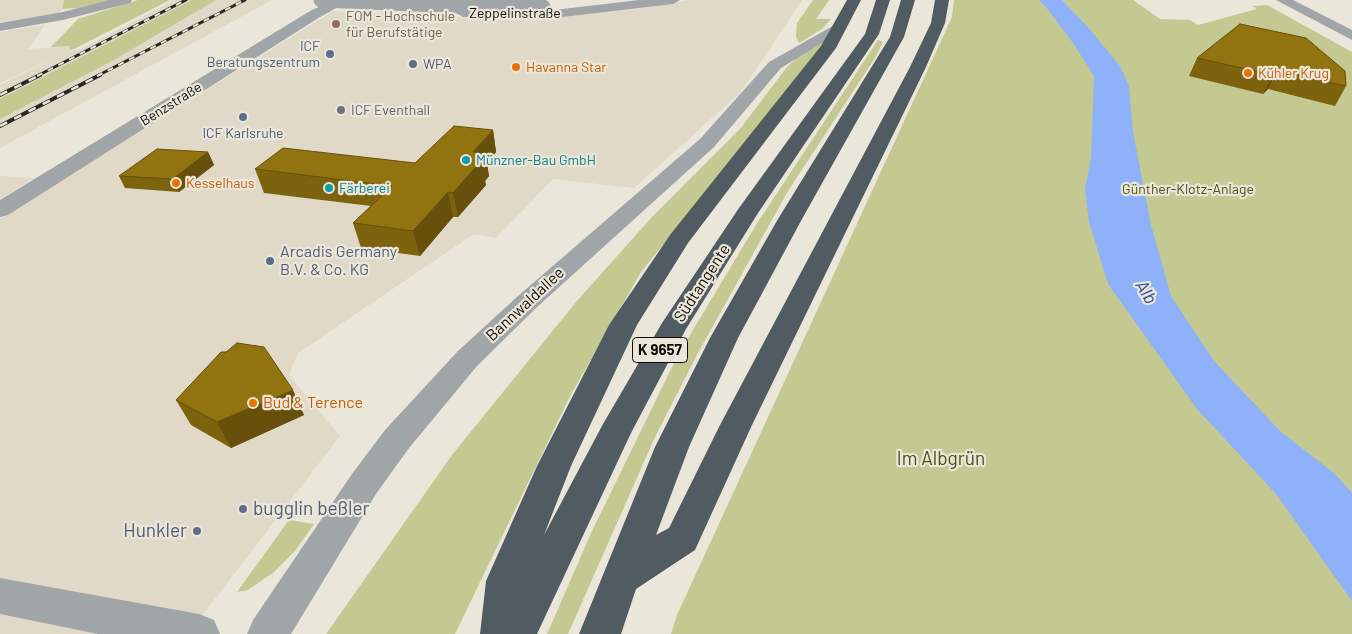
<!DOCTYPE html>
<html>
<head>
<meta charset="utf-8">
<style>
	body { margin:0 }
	canvas { display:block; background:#eae6da }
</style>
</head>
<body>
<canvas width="1352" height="634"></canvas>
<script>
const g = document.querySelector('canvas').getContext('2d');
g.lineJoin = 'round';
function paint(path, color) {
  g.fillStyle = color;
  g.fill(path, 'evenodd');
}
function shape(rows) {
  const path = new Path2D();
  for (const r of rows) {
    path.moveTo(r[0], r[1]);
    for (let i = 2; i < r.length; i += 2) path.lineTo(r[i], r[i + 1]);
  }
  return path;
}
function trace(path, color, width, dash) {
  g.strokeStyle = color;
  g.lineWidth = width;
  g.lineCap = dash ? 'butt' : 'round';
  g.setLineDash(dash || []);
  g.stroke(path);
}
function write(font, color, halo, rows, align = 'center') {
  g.font = font + ' Barlow,sans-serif';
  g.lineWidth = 4.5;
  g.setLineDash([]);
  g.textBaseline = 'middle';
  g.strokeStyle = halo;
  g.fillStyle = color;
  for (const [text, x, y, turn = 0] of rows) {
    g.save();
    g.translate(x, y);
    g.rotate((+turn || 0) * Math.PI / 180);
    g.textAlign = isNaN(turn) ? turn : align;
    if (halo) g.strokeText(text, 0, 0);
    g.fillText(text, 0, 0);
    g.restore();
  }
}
paint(shape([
	[0,0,64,0,62,9,58,14,0,22],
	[174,0,272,0,0,148,0,85,56,57,0,83,0,32,45,25,28,49,70,46,70,51,81,49],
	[690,0,802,0,740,93,634,188,553,179,496,238,474,234,298,353,289,375,340,436,188,634,0,634,0,219,333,11,473,18,549,17,637,9],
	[0,176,34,178,0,199]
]), '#e1d9c7');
paint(shape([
	[64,0,111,0,78,8,62,9],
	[138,0,170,0,74,49,70,50,69,46,51,47,78,19],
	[192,0,216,0,112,61,0,119,0,99],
	[813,0,829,0,816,19,831,19,822,29,799,43,796,37,797,23],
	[954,0,1133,0,1160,19,1190,20,1198,25,1257,9,1252,6,1267,5,1352,52,1352,634,671,634,677,615,952,17],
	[878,40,883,42,875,58,788,191,698,353,655,437,568,634,547,634,592,531,678,355,756,225],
	[822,42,825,43,798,78,641,272,570,396,455,634,326,634,452,455,576,302,651,218,740,129,787,67,805,50],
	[289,520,314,524,295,551,274,572,248,590,237,592]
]), '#c3c991');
paint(shape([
	[1039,0,1062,0,1087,26,1120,66,1129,86,1133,132,1151,225,1171,296,1214,361,1280,431,1335,474,1352,493,1352,601,1276,494,1197,409,1108,284,1089,222,1085,189,1091,157,1094,76,1073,43,1046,7]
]), '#8fb1f9');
paint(shape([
	[109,0,132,0,130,3,63,20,0,31,0,23,63,12,109,0],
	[334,0,351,0,320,17,8,215,0,217,0,200,310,11,334,0],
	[639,0,680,0,673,4,554,18,463,17,456,13,463,9,554,10,639,0],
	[1276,0,1293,0,1352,30,1352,40,1276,0],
	[838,23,845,27,843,30,781,68,714,147,536,308,477,366,409,448,376,494,291,634,247,634,253,620,352,474,385,430,457,352,518,296,700,139,769,62,838,23],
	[0,578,199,614,214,620,220,634,98,634,0,614,0,578]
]), '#a0a5a8');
paint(shape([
	[847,0,861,0,836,48,688,243,637,325,571,466,544,535,603,424,662,323,739,208,865,34,876,0,890,0,879,34,758,213,686,329,631,433,537,634,480,634,486,581,537,466,609,325,670,235,821,46,847,0],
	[901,0,915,0,904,37,802,219,738,338,689,447,656,535,669,528,720,425,910,67,931,23,935,0,949,0,945,23,926,67,752,425,695,550,636,589,621,634,579,634,655,447,710,338,778,219,890,37,901,0]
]), '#515c62');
const railFar1 = shape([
	[37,76,186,0],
	[97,76,245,0]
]);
const rail = shape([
	[0,95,40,75],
	[0,126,100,75]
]);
trace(railFar1, '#2a2823', 3);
trace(rail, '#2a2823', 4);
trace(railFar1, '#eae6da', 2, [6]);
trace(rail, '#eae6da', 2.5, [8]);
trace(shape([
	[321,0,481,7,543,7]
]), '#a0a5a8', 15);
paint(shape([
	[1240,24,1346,86,1335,106,1268,89,1263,94,1189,76,1197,58],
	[493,130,496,152,487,164,489,176,485,181,486,185,458,217,453,217,420,256,361,248,353,223,371,206,264,193,255,169,415,163],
	[208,152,214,165,179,192,125,188,119,176],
	[176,400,304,415,231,448,191,425]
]), '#7d630e');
paint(shape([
	[1277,71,1268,89,1263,94,1273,75],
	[493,130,496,152,487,164,489,176,485,181,486,185,458,217,453,193,473,152],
	[208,152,214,165,179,192,173,179],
	[448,192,453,217,420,256,413,231],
	[293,390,304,415,231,448,217,422]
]), '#66500b');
const building = shape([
	[1240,24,1306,38,1345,71,1346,86,1277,71,1273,75,1197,58,1240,24],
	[454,126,493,130,473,152,485,153,478,161,481,161,453,193,448,192,413,231,353,223,392,186,255,169,283,148,415,163,454,126],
	[157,149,208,152,173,179,119,176,157,149],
	[237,343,264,347,293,390,217,422,176,400,221,352,226,352,237,343]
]);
paint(building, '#917310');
trace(building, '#66500b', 1);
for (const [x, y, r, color] of [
	[336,24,5,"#8d6e63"],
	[330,54,5,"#5c6f8a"],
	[413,64,5,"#5c6f8a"],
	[516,67,5,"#e8710a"],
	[1248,73,5,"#e8710a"],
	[341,110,5,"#6b7280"],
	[243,117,5,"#5c6f8a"],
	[466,160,5,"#0f9aa8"],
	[176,183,5,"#e8710a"],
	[329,188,5,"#0f9aa8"],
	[270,261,5,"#5c6f8a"],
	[253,403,5,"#e8710a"],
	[243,509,5,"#5c6f8a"],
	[197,531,5,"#5c6f8a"]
]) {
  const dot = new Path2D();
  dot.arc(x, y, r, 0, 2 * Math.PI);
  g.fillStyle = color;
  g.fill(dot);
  trace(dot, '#eae6da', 2);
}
write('14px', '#0f0d09', '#eae6da', [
	["Zeppelinstraße",515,13],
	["Benzstraße",171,104,-32]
]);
write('14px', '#785e54', '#eae6da', [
	["FOM - Hochschule",346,16],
	["für Berufstätige",346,32]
], 'left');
write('14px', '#4e5e75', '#eae6da', [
	["ICF",320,46],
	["Beratungszentrum",320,62],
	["WPA",423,64,"left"],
	["ICF Karlsruhe",243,133,"center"]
], 'right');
write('14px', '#c56008', '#eae6da', [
	["Havanna Star",526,67],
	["Kühler Krug",1258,73],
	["Kesselhaus",186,183]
], 'left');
write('14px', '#5b616d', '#eae6da', [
	["ICF Eventhall",351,110]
], 'left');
write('14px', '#0d838f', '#eae6da', [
	["Münzner-Bau GmbH",476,160],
	["Färberei",339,188]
], 'left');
write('14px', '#4c510f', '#eae6da', [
	["Günther-Klotz-Anlage",1188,189]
]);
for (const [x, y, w] of [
	[660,350,55]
]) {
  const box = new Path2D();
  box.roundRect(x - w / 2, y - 12.5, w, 25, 4);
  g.fillStyle = '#eae6da';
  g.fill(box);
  trace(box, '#0f0d09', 1);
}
write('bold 15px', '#0f0d09', null, [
	["K 9657",660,350]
]);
write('16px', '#4e5e75', '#eae6da', [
	["Arcadis Germany",280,252],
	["B.V. & Co. KG",280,270]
], 'left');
write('16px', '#0f0d09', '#eae6da', [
	["Südtangente",702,283,-57],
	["Bannwaldallee",525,304,-43]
]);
write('16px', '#c56008', '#eae6da', [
	["Bud & Terence",263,403]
], 'left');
write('italic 18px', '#28499d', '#eae6da', [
	["Alb",1146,292,59]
]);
write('19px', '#4c510f', '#eae6da', [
	["Im Albgrün",941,459]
]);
write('19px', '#4e5e75', '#eae6da', [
	["bugglin beßler",253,509],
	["Hunkler",187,531,"right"]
], 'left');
</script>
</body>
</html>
